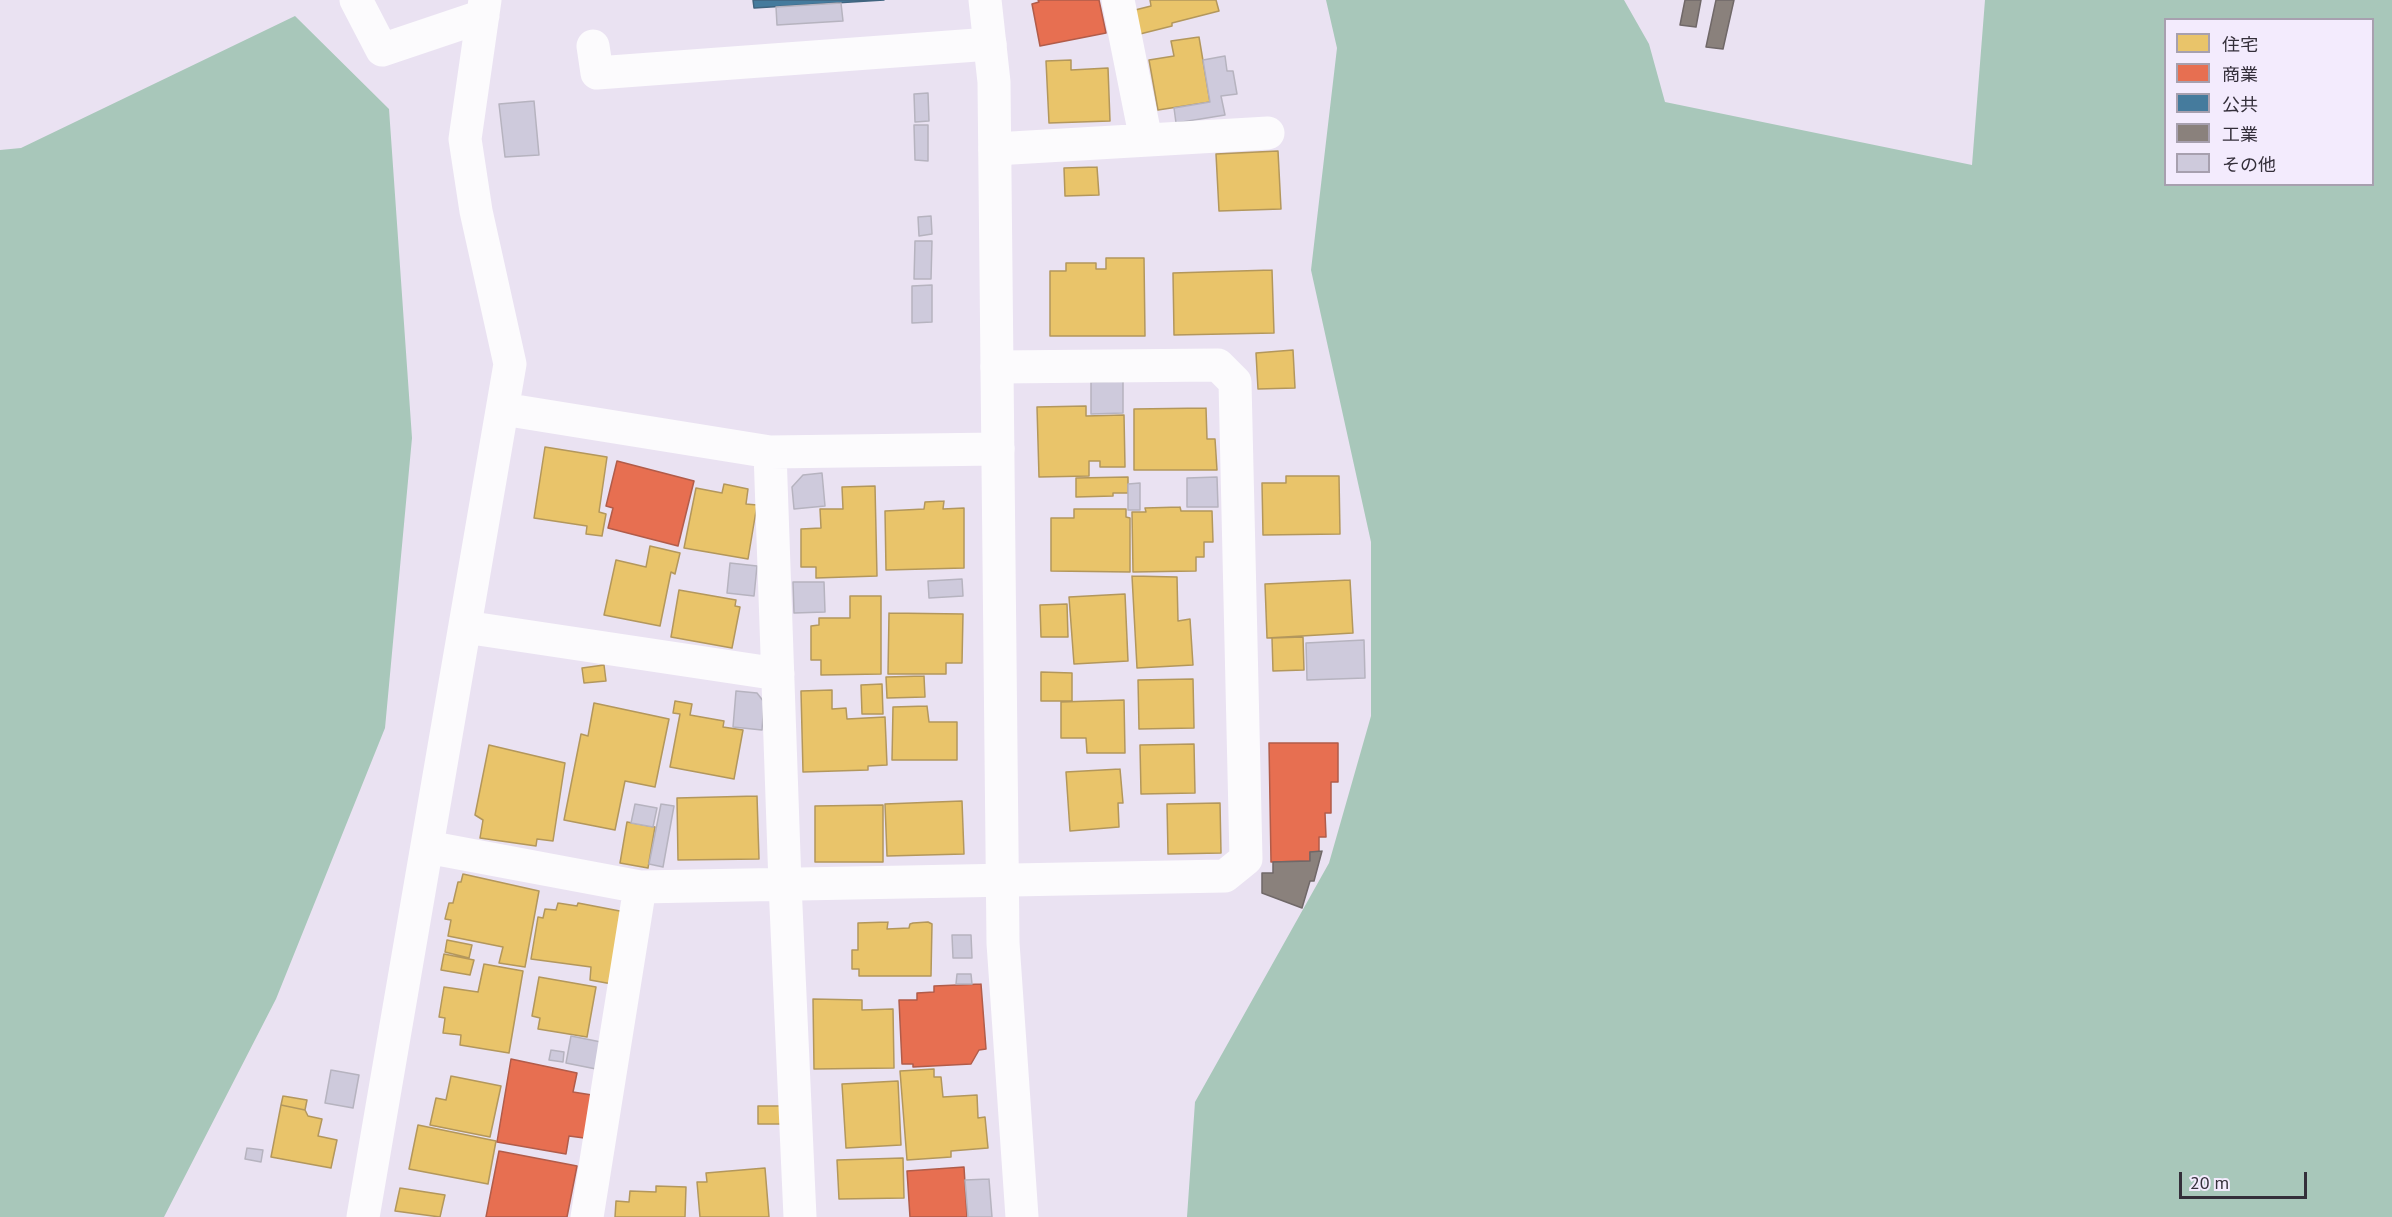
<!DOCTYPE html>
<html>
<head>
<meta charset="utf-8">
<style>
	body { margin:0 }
	#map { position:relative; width:2392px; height:1217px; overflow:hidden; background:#eae2f2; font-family:"PT Sans","Noto Sans JP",sans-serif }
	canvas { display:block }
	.legend { position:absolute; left:2164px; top:18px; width:210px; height:168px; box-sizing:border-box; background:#f3ebfd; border:2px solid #a7a0af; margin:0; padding:8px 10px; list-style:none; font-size:18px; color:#342f3a }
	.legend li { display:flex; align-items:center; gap:12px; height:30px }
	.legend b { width:30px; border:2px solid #a7a0af }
	.scale { position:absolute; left:2179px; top:1172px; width:128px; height:27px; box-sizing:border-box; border:3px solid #342f3a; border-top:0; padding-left:8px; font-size:18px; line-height:21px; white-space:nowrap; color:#342f3a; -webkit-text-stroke:4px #f3ebfd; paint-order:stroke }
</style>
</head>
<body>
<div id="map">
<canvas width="2392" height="1217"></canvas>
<ul class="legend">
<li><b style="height:16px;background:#e9c46a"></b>住宅</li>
<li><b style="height:16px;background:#e76f51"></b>商業</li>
<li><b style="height:16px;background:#457b9d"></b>公共</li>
<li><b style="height:16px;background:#8a817c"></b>工業</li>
<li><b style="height:16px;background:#cecadc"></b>その他</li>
</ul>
<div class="scale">20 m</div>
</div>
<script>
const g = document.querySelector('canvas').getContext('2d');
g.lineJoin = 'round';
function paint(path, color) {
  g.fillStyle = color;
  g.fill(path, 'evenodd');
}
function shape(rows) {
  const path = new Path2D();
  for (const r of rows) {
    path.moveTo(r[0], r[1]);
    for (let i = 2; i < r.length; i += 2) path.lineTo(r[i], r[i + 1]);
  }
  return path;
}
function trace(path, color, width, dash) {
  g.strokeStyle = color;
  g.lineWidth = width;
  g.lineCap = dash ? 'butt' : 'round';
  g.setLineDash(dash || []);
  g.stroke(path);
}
paint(shape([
	[1326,0,1624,0,1649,44,1665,102,1972,165,1985,0,2392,0,2392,1217,1187,1217,1195,1102,1329,863,1371,716,1371,542,1311,270,1337,48],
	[2166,20,2372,20,2372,184,2166,184],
	[295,16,389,109,412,438,385,728,276,999,164,1217,0,1217,0,150,21,148]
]), '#a8c7ba');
const homes = shape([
	[1150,0,1216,0,1219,11,1172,23,1172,26,1140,34,1135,10,1151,6,1150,0],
	[1199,37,1210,102,1158,110,1149,60,1174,56,1171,41,1199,37],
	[1071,60,1071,70,1108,68,1110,121,1049,123,1046,61,1071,60],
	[1278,151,1281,209,1219,211,1216,154,1278,151],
	[1097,167,1099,195,1065,196,1064,168,1097,167],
	[1106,258,1144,258,1145,336,1050,336,1050,271,1066,271,1066,263,1096,263,1096,269,1106,269,1106,258],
	[1272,270,1274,333,1174,335,1173,273,1272,270],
	[1293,350,1295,388,1258,389,1256,353,1293,350],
	[1086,406,1086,416,1124,415,1125,467,1100,467,1100,461,1089,461,1089,476,1039,477,1037,407,1086,406],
	[1206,408,1207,439,1215,439,1217,470,1134,470,1134,409,1206,408],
	[545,447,607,457,599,512,606,514,602,536,586,534,587,526,534,518,545,447],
	[1286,476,1339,476,1340,534,1263,535,1262,483,1286,483,1286,476],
	[1128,477,1128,493,1113,493,1113,496,1076,497,1076,478,1128,477],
	[724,484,748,489,746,504,757,505,748,559,684,548,696,488,722,493,724,484],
	[875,486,877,576,816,578,816,567,801,567,801,529,821,528,820,509,843,509,842,487,875,486],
	[944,501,943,509,964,508,964,568,886,570,885,511,924,509,925,502,944,501],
	[1180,507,1181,511,1212,511,1213,542,1204,542,1204,557,1196,557,1196,571,1133,572,1132,512,1146,512,1145,508,1180,507],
	[1074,509,1126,509,1126,517,1130,518,1130,572,1051,571,1051,518,1074,518,1074,509],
	[650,546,680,553,675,574,671,572,660,626,604,615,616,560,646,567,650,546],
	[1132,576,1177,577,1178,621,1190,619,1193,665,1137,668,1132,576],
	[1350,580,1353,633,1267,638,1265,584,1350,580],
	[679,590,736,600,735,606,740,607,732,648,671,637,679,590],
	[1125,594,1128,661,1074,664,1069,597,1125,594],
	[850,596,881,596,881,674,821,675,821,660,811,660,811,626,819,625,819,618,850,618,850,596],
	[1067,604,1068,637,1041,637,1040,605,1067,604],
	[889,613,963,614,962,663,946,663,946,674,888,674,889,613],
	[1303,637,1304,670,1273,671,1272,638,1303,637],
	[604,665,606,681,584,683,582,668,604,665],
	[1041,672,1072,673,1072,701,1041,701,1041,672],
	[924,676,925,697,887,698,886,677,924,676],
	[1193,679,1194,728,1139,729,1138,680,1193,679],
	[882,684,883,714,862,714,861,685,882,684],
	[832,690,832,709,846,708,847,719,885,717,887,765,868,766,868,770,803,772,801,691,832,690],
	[1124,700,1125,753,1087,753,1086,738,1061,738,1061,702,1124,700],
	[675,701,692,704,690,715,724,721,723,727,743,730,734,779,670,767,680,714,673,713,675,701],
	[594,703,669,719,655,787,625,781,615,830,564,820,581,734,588,736,594,703],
	[927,706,929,722,957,722,957,760,892,760,893,707,927,706],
	[1194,744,1195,793,1141,794,1140,745,1194,744],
	[489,745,565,763,553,841,537,839,536,846,480,838,483,820,475,815,489,745],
	[1120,769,1123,803,1118,803,1119,827,1070,831,1066,772,1120,769],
	[757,796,759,859,678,860,677,798,757,796],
	[962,801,964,854,887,856,885,804,962,801],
	[1220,803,1221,853,1168,854,1167,804,1220,803],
	[883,805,883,862,815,862,815,806,883,805],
	[627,822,655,827,648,868,620,863,627,822],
	[463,874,539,891,525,967,499,963,503,947,448,936,451,920,445,919,449,903,453,903,458,882,461,882,463,874],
	[558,903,577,906,578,903,625,912,612,984,590,980,591,967,531,959,538,917,543,918,545,909,556,910,558,903],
	[888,922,887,929,909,928,910,924,913,923,928,922,932,924,931,976,859,976,859,969,852,969,852,950,858,950,858,923,888,922],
	[447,940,472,945,469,958,445,952,447,940],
	[444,954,474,960,470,975,441,970,444,954],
	[484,964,523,971,509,1053,460,1045,461,1035,443,1033,445,1018,439,1017,444,987,478,992,484,964],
	[539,977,596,987,587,1037,538,1029,540,1018,532,1016,539,977],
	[813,999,862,1000,862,1010,893,1009,894,1068,814,1069,813,999],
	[934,1069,934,1077,941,1077,943,1097,977,1095,978,1118,985,1117,988,1148,951,1151,951,1157,907,1160,900,1071,934,1069],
	[451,1076,501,1086,490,1137,430,1125,436,1098,446,1100,451,1076],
	[898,1081,901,1145,846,1148,842,1084,898,1081],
	[283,1096,307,1100,305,1110,281,1105,283,1096],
	[281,1105,305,1110,308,1116,322,1119,318,1136,337,1140,331,1168,271,1157,281,1105],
	[758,1106,782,1106,782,1124,758,1124,758,1106],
	[418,1125,496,1141,488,1184,409,1169,418,1125],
	[903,1158,904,1198,839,1199,837,1160,903,1158],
	[765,1168,769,1217,700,1217,697,1182,707,1182,706,1173,765,1168],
	[656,1186,686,1187,685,1217,615,1217,616,1201,629,1202,630,1191,656,1192,656,1186],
	[400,1188,445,1195,440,1217,395,1211,400,1188]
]);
paint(homes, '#e9c46a');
trace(homes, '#b3975c', 1.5);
const shops = shape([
	[1038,0,1099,0,1106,33,1040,46,1032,4,1039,2,1038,0],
	[617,461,694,481,678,546,608,528,613,508,606,506,617,461],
	[1269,743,1338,743,1338,782,1331,782,1331,813,1325,813,1326,837,1319,837,1319,852,1310,852,1310,861,1271,862,1269,743],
	[981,984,986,1049,979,1050,971,1064,913,1067,913,1064,902,1064,899,1000,917,1000,917,993,934,992,934,986,981,984],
	[511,1059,577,1073,573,1092,592,1095,584,1138,569,1136,566,1154,497,1142,511,1059],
	[499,1151,577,1166,567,1217,486,1217,499,1151],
	[964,1167,967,1217,910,1217,907,1171,964,1167]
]);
paint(shops, '#e76f51');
trace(shops, '#b15c4a', 1.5);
const public = shape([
	[753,0,884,0,754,8,753,0]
]);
paint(public, '#457b9d');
trace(public, '#40647f', 1.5);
const industry = shape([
	[1685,0,1701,0,1696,27,1680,25,1685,0],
	[1716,0,1734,0,1723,49,1706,47,1716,0],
	[1322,851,1314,881,1310,881,1302,908,1262,893,1262,873,1273,873,1273,862,1310,861,1310,852,1322,851]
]);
paint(industry, '#8a817c');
trace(industry, '#706868', 1.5);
const building = shape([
	[841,3,843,21,777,25,776,7,841,3],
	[1225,56,1227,71,1233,71,1237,94,1221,96,1225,115,1176,123,1174,108,1210,102,1203,60,1225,56],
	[928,93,929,121,915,122,914,94,928,93],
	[534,101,539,155,505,157,499,104,534,101],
	[914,125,928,125,928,161,915,160,914,125],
	[931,216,932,234,919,236,918,217,931,216],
	[915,241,932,241,931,279,914,279,915,241],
	[932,285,932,322,912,323,912,286,932,285],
	[1123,381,1123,413,1091,414,1091,382,1123,381],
	[822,473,825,506,794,509,792,487,803,475,822,473],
	[1217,477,1218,507,1187,507,1187,478,1217,477],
	[1140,483,1140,510,1128,510,1128,484,1140,483],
	[730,563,757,566,754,596,727,593,730,563],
	[962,579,963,596,929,598,928,581,962,579],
	[793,582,824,582,825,612,794,613,793,582],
	[1364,640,1365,678,1307,680,1306,643,1364,640],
	[736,691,757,693,764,702,762,730,733,727,736,691],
	[635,804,657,808,653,827,631,823,635,804],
	[661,804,674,806,663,867,649,864,661,804],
	[952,935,971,935,972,958,953,958,952,935],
	[957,974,971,974,972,984,956,984,957,974],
	[571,1036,601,1042,596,1069,566,1063,571,1036],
	[551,1050,564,1052,563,1062,549,1060,551,1050],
	[331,1070,359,1075,353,1108,325,1103,331,1070],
	[247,1148,263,1150,261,1162,245,1159,247,1148],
	[989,1179,992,1217,968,1217,965,1180,989,1179]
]);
paint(building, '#cecadc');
trace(building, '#b6b3bf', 1.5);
trace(shape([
	[356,0,382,50,483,16],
	[1118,0,1146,140],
	[593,46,597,73,990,44],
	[995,149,1268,133],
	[503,409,770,452,998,449],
	[770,452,785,884,800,1217],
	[465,627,778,674],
	[427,847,640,887,1225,876,1246,859,1235,382,1218,365,997,367],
	[363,1217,510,364,476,211,465,139,485,0],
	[587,1217,640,887]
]), '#fcfbfd', 33);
trace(shape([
	[985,0,994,82,1003,943,1022,1217]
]), '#fcfbfd', 33);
</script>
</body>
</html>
